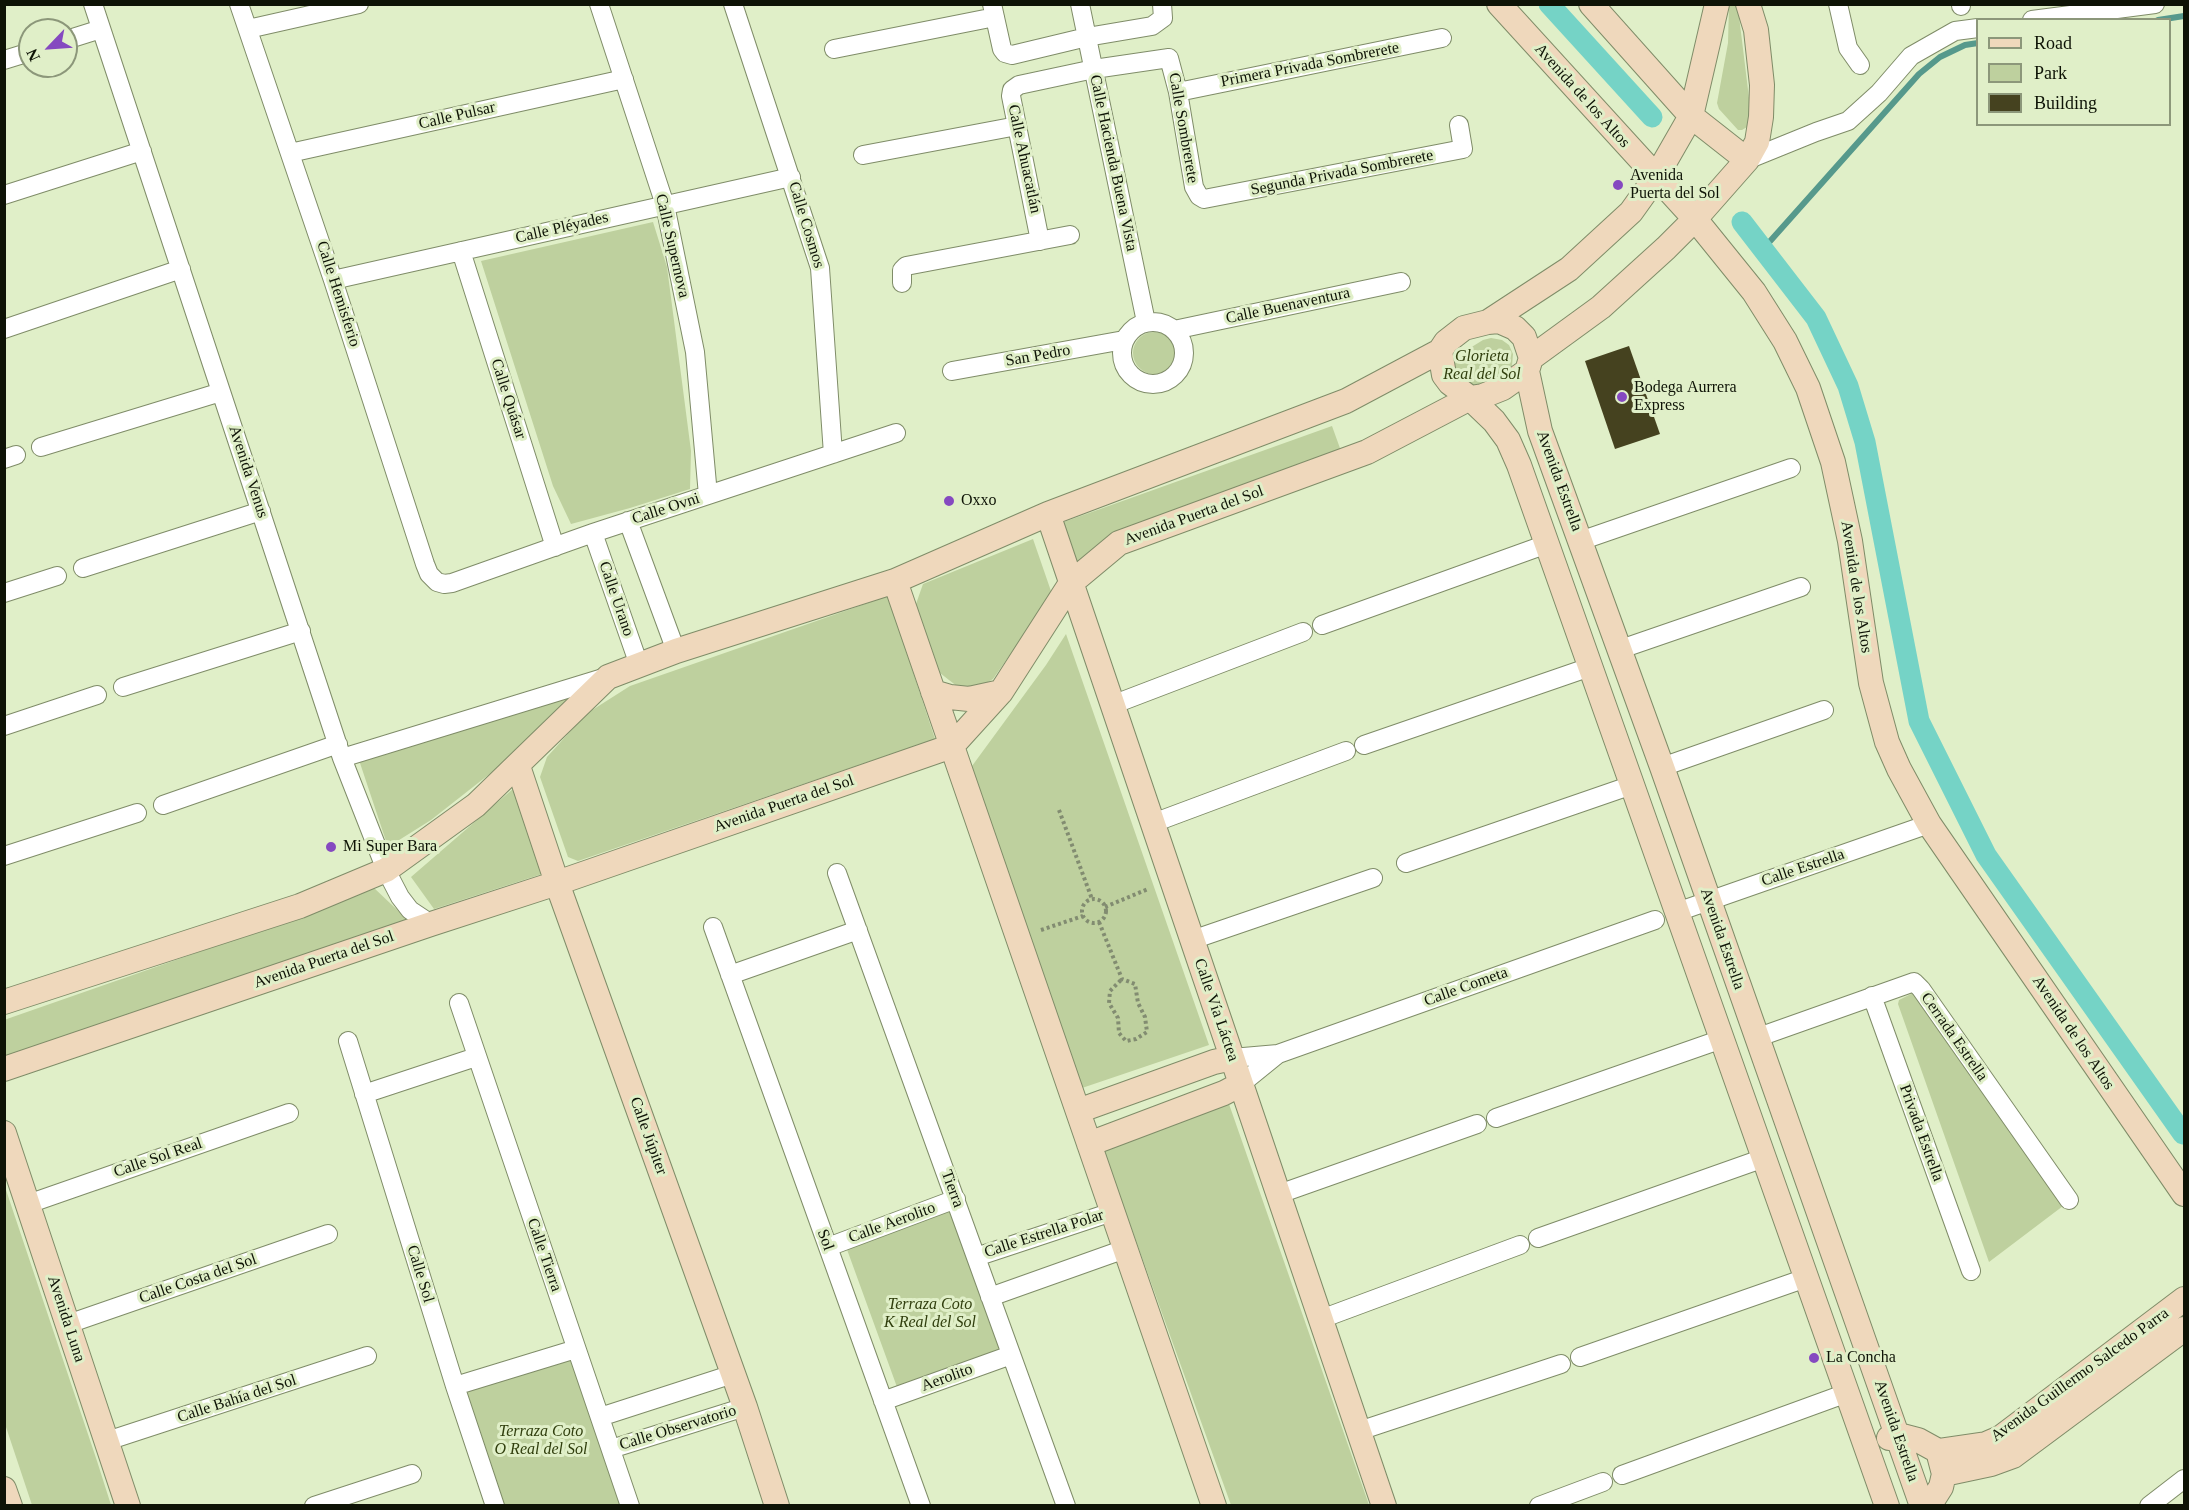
<!DOCTYPE html>
<html>
<head>
<meta charset="utf-8">
<style>
	body { margin:0 }
	#map { position:relative; width:2189px; height:1510px; overflow:hidden; background:#e0efc8; font-family:"Times New Roman",serif }
	canvas { display:block }
	.frame { position:absolute; inset:0; border:6px solid #0e1306; pointer-events:none }
	.legend { position:absolute; left:1976px; top:18px; width:195px; height:108px; box-sizing:border-box; background:#e0efc8; border:2px solid #8c977a; margin:0; padding:8px 10px; list-style:none; font-size:18px; color:#0e1306 }
	.legend li { display:flex; align-items:center; gap:12px; height:30px }
	.legend b { width:30px; border:2px solid #8c977a }
	.north { position:absolute; left:18px; top:18px; width:60px; height:60px; box-sizing:border-box; background:#e0efc8; border:2px solid #8c977a; border-radius:50%; rotate:245deg; font-size:16px; font-weight:700; line-height:24px; text-align:center; color:#0e1306 }
	.north::after { content:''; display:block; margin:auto; width:21px; height:27px; background:#8549c0; clip-path:polygon(50% 0,100% 100%,50% 72%,0 100%) }
</style>
</head>
<body>
<div id="map">
<canvas width="2189" height="1510"></canvas>
<div class="frame"></div>
<ul class="legend">
<li><b style="height:8px;background:#efd8bc"></b>Road</li>
<li><b style="height:16px;background:#bed09e"></b>Park</li>
<li><b style="height:16px;background:#45421f"></b>Building</li>
</ul>
<div class="north">N</div>
</div>
<script>
const g = document.querySelector('canvas').getContext('2d');
g.lineJoin = 'round';
function paint(path, color) {
  g.fillStyle = color;
  g.fill(path, 'evenodd');
}
function shape(rows) {
  const path = new Path2D();
  for (const r of rows) {
    if (r.length === 3) {
      path.moveTo(r[0] + r[2], r[1]);
      path.arc(r[0], r[1], r[2], 0, 2 * Math.PI);
      continue;
    }
    path.moveTo(r[0], r[1]);
    for (let i = 2; i < r.length; i += 2) path.lineTo(r[i], r[i + 1]);
  }
  return path;
}
function trace(path, color, width, dash) {
  g.strokeStyle = color;
  g.lineWidth = width;
  g.lineCap = dash ? 'butt' : 'round';
  g.setLineDash(dash || []);
  g.stroke(path);
}
function write(font, color, halo, rows, align = 'center') {
  g.font = font + ' "Times New Roman",serif';
  g.lineWidth = 6;
  g.setLineDash([]);
  g.textBaseline = 'middle';
  g.strokeStyle = halo;
  g.fillStyle = color;
  for (const [text, x, y, turn = 0] of rows) {
    g.save();
    g.translate(x, y);
    g.rotate((+turn || 0) * Math.PI / 180);
    g.textAlign = isNaN(turn) ? turn : align;
    if (halo) g.strokeText(text, 0, 0);
    g.fillText(text, 0, 0);
    g.restore();
  }
}
paint(shape([
	[1729,5,1737,5,1738,8,1750,106,1747,127,1742,130,1738,130,1719,109,1717,103,1728,43],
	[653,222,667,267,691,451,690,489,630,508,571,524,553,486,481,261],
	[1154,353,21],
	[1491,338,1502,340,1509,345,1513,354,1512,366,1508,372,1471,392,1453,367,1458,358,1470,348,1483,340],
	[1332,426,1341,451,1077,570,1061,523],
	[1033,539,1052,594,993,679,978,688,958,687,940,673,916,604,923,584],
	[888,596,935,739,578,861,568,857,540,777,547,757,586,714,630,686],
	[1066,634,1209,1045,1082,1088,972,766,1046,665],
	[574,694,501,765,431,820,388,847,359,760],
	[514,788,542,874,434,909,411,877],
	[373,887,410,922,5,1057,4,1020,299,917],
	[1911,994,1917,995,2063,1206,1989,1262,1898,1004,1899,1000],
	[1229,1104,1369,1505,1231,1505,1103,1149],
	[4,1184,97,1461,111,1505,32,1505,5,1424],
	[950,1206,1002,1349,897,1387,845,1244],
	[576,1349,630,1505,495,1505,455,1386]
]), '#bed09e');
trace(shape([
	[2158,20,2184,16],
	[1764,248,1919,74,1940,57,1965,45,1978,43]
]), '#56998c', 6);
trace(shape([
	[1549,4,1652,117],
	[1742,222,1816,318,1848,386,1865,442,1919,721,1986,855,2183,1134]
]), '#75d3c6', 21);
paint(shape([
	[1629,346,1660,434,1615,449,1585,361]
]), '#45421f');
const street = shape([
	[93,4,342,758,386,870,400,897,410,910,431,924],
	[239,4,333,280,425,564,429,574,437,582,444,584,452,583,593,533,896,433],
	[599,4,665,205,695,352,708,495],
	[733,4,820,268,833,454],
	[992,4,1002,49,1005,53,1012,55,1087,37,1152,26,1163,18,1162,4],
	[1080,4,1146,322],
	[1838,4,1848,48,1860,65],
	[1961,4,1961,6],
	[2032,20,2155,4],
	[248,29,359,4],
	[66,40,101,29],
	[834,49,995,17],
	[4,60,30,52],
	[1178,92,1442,38],
	[290,153,624,79],
	[863,155,1017,126],
	[1747,160,1816,132,1848,121,1879,93,1911,56,1955,31,1978,28],
	[4,195,142,151],
	[1040,241,1011,96,1012,90,1019,85,1094,69,1169,58,1178,92,1194,187,1199,196,1204,199,1463,149,1459,125],
	[461,251,555,547],
	[333,280,791,177],
	[902,283,902,270,906,266,1070,235],
	[1153,353,31],
	[4,329,181,269],
	[1174,330,1401,282],
	[952,371,1124,340],
	[41,447,221,392],
	[4,459,16,455],
	[628,521,676,651],
	[593,533,639,665],
	[1580,541,1791,468],
	[83,568,261,511],
	[4,593,57,576],
	[1322,625,1547,544],
	[1618,650,1801,587],
	[123,687,301,631],
	[1112,705,1303,632],
	[4,726,97,695],
	[1364,745,1590,667],
	[342,758,606,677],
	[1662,767,1824,710],
	[163,805,338,744],
	[1153,823,1346,751],
	[4,856,137,813],
	[1406,863,1632,785],
	[837,873,1066,1506],
	[1677,912,1929,824],
	[713,927,921,1506],
	[1192,940,1373,878],
	[730,975,858,930],
	[1872,996,1971,1271],
	[459,1003,630,1506],
	[1756,1038,1914,982,1921,989,2069,1200],
	[348,1041,455,1386,495,1506],
	[1232,1058,1278,1054,1655,920],
	[1241,1084,1278,1054],
	[364,1094,476,1057],
	[1496,1118,1722,1039],
	[1279,1194,1477,1124],
	[28,1204,289,1113],
	[1538,1238,1764,1158],
	[828,1247,956,1199],
	[976,1257,1112,1212],
	[990,1297,1125,1249],
	[1321,1319,1520,1245],
	[68,1324,328,1234],
	[1580,1357,1806,1278],
	[455,1386,576,1349],
	[883,1401,1011,1355],
	[600,1417,733,1374],
	[1359,1431,1561,1364],
	[107,1441,367,1356],
	[611,1449,745,1407],
	[1622,1475,1847,1393],
	[314,1506,412,1474],
	[1539,1506,1603,1482],
	[2149,1506,2184,1479]
]);
const secondary = shape([
	[1499,4,1695,219,1754,292,1785,341,1808,388,1833,462,1850,541,1871,683,1887,742,1899,769,1929,824,2184,1194],
	[1591,4,1691,116,1747,160],
	[1499,321,1515,328,1524,337,1531,358,1527,371,1503,388,1483,396,1470,398,1450,383,1444,375,1440,351,1446,342,1464,328,1488,322,1499,321],
	[1488,322,1569,269,1631,212,1656,177,1691,116,1717,4],
	[1531,358,1601,307,1666,248,1695,219,1747,160,1757,142,1761,117,1762,85,1756,30,1748,4],
	[1527,371,1540,431,1662,767,1922,1506],
	[1048,514,1384,1506],
	[895,581,1214,1506],
	[933,692,950,697,969,699,1001,692],
	[518,766,557,883,745,1407,777,1506],
	[4,1002,300,906,386,870,476,805,608,677,676,651,895,581,1048,514,1346,401,1440,351],
	[4,1069,431,924,557,883,952,746,1001,692,1071,583,1119,543,1367,452,1470,398,1494,421,1508,440,1519,465,1887,1506],
	[1078,1111,1214,1062,1232,1058],
	[4,1133,128,1506],
	[1089,1144,1224,1093,1241,1084],
	[1889,1438,1899,1435,1918,1440,1938,1451,1944,1474,1941,1487,1929,1506],
	[1938,1451,1986,1444,2000,1438,2184,1299],
	[1944,1474,1991,1464,2013,1456,2184,1329],
	[4,1489,10,1506]
]);
trace(street, '#7f8c68', 20);
trace(secondary, '#7f8c68', 26);
trace(shape([
	[1059,810,1092,899],
	[1094,911,12],
	[1105,907,1148,889],
	[1099,922,1122,979,1135,984,1138,1003,1145,1017,1147,1032,1136,1039,1126,1041,1119,1033,1118,1018,1109,1003,1110,991,1122,979],
	[1041,930,1083,916]
]), '#828c71', 4, [3, 3]);
trace(street, '#fff', 18);
trace(secondary, '#efd8bc', 24);
for (const [x, y, r, color] of [
	[1618,185,6,"#8549c0"],
	[1622,397,6,"#8549c0"],
	[949,501,6,"#8549c0"],
	[331,847,6,"#8549c0"],
	[1814,1358,6,"#8549c0"]
]) {
  const dot = new Path2D();
  dot.arc(x, y, r, 0, 2 * Math.PI);
  g.fillStyle = color;
  g.fill(dot);
  trace(dot, '#e0efc8', 2);
}
write('16px', '#0e1306', '#e0efc8', [
	["Primera Privada Sombrerete",1310,65,-11],
	["Avenida de los Altos",1582,96,48],
	["Calle Pulsar",457,116,-13],
	["Calle Sombrerete",1183,128,80],
	["Calle Ahuacatlán",1024,159,78],
	["Calle Hacienda Buena Vista",1113,163,78],
	["Segunda Privada Sombrerete",1342,173,-11],
	["Calle Cosmos",806,225,73],
	["Calle Pléyades",562,228,-13],
	["Calle Supernova",672,246,77],
	["Calle Hemisferio",338,294,72],
	["Calle Buenaventura",1288,306,-12],
	["San Pedro",1038,356,-10],
	["Calle Quásar",508,399,72],
	["Avenida Venus",248,472,72],
	["Avenida Estrella",1559,481,70],
	["Calle Ovni",666,509,-18],
	["Avenida Puerta del Sol",1194,516,-20],
	["Avenida de los Altos",1856,587,81],
	["Calle Urano",616,599,71],
	["Avenida Puerta del Sol",784,804,-19],
	["Calle Estrella",1803,868,-19],
	["Avenida Estrella",1722,939,71],
	["Avenida Puerta del Sol",324,960,-19],
	["Calle Cometa",1466,987,-20],
	["Calle Vía Láctea",1216,1010,71],
	["Avenida de los Altos",2073,1033,56],
	["Cerrada Estrella",1954,1037,55],
	["Privada Estrella",1921,1133,70],
	["Calle Júpiter",648,1136,70],
	["Calle Sol Real",158,1158,-19],
	["Tierra",952,1189,70],
	["Calle Aerolito",892,1223,-20],
	["Calle Estrella Polar",1044,1234,-18],
	["Sol",825,1240,70],
	["Calle Tierra",544,1255,71],
	["Calle Sol",420,1274,73],
	["Calle Costa del Sol",198,1279,-19],
	["Avenida Luna",66,1319,72],
	["Avenida Guillermo Salcedo Parra",2080,1375,-36],
	["Aerolito",947,1378,-20],
	["Calle Bahía del Sol",237,1399,-18],
	["Calle Observatorio",678,1428,-17],
	["Avenida Estrella",1896,1431,71]
]);
write('16px', '#0e1306', '#e0efc8', [
	["Avenida",1630,176],
	["Puerta del Sol",1630,194],
	["Bodega Aurrera",1634,388],
	["Express",1634,406],
	["Oxxo",961,501],
	["Mi Super Bara",343,847],
	["La Concha",1826,1358]
], 'left');
write('italic 16px', '#303e0d', '#e0efc8', [
	["Glorieta",1482,357],
	["Real del Sol",1482,375],
	["Terraza Coto",930,1305],
	["K Real del Sol",930,1323],
	["Terraza Coto",541,1432],
	["O Real del Sol",541,1450]
]);
</script>
</body>
</html>
